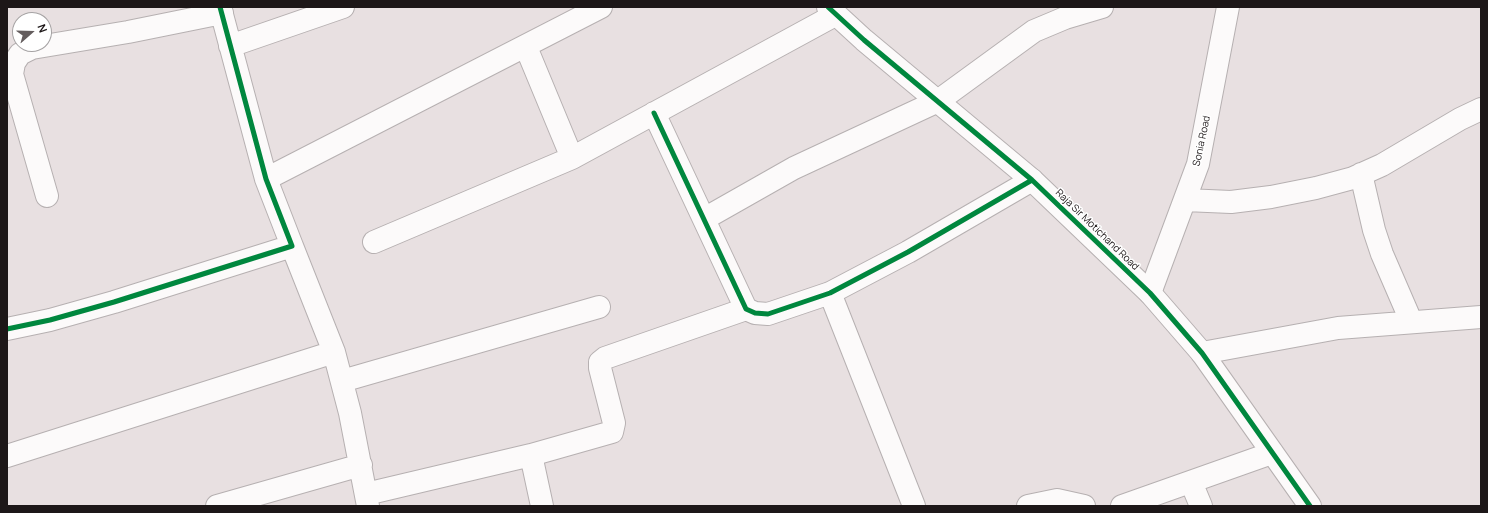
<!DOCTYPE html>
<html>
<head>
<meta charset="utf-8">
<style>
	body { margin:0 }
	#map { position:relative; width:1488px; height:513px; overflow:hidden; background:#e8e0e1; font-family:Manrope,sans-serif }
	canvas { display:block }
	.frame { position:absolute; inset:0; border:8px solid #1d1718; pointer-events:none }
	.north { position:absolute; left:12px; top:12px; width:40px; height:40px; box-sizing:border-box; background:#fff; border:1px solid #a5a2a3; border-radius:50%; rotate:70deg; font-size:11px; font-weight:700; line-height:16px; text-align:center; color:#1d1718 }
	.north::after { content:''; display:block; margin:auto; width:14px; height:18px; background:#645d5e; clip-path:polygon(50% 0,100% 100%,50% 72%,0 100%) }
</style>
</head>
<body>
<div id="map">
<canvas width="1488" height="513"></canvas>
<div class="frame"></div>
<div class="north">N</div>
</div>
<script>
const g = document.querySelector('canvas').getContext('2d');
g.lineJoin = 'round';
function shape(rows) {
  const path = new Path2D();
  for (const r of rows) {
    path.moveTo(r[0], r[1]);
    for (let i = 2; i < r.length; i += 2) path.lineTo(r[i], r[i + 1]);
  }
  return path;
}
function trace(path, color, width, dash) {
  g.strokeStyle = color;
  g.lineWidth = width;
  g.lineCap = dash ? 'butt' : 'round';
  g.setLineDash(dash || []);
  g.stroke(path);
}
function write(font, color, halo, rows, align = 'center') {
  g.font = font + ' Manrope,sans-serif';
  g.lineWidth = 3;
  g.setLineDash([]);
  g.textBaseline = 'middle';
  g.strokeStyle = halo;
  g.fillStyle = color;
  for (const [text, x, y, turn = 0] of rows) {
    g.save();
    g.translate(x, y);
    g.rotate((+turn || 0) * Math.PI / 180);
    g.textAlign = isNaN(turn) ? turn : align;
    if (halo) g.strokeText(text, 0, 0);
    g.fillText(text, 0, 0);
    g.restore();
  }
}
const minor = shape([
	[230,46,343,7],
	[654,113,746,309,755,313,768,314,830,293,908,252,1032,180],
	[572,158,835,15],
	[1361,174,1374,230,1382,254,1411,321],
	[266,179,601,7],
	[47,196,12,74,14,63,20,54,32,48,128,32,222,13],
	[1185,200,1231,202,1271,197,1316,188,1353,178,1382,165,1460,119,1481,109],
	[704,219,794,168,938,101,1034,31,1065,18,1102,7],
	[374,242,572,158,526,47],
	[292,246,334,352,350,413,368,506],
	[830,293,914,506],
	[1150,293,1198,164,1228,7],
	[7,329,50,320,114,302,292,246,266,179,220,7],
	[1202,353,1338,328,1481,317],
	[342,381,599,307],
	[531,455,612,432,614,423,600,368,600,362,605,358,746,309],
	[7,456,334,352],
	[1191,482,1201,506],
	[366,494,531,455,542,506],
	[217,506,361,465],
	[1028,506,1057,500,1084,506],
	[1122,506,1272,453]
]);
const tertiary = shape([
	[828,7,864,40,1032,180,1150,293,1202,353,1310,506]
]);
trace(minor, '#b6b0b1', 24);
trace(tertiary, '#b6b0b1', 24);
trace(minor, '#fcfafa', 22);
trace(tertiary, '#fcfafa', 22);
trace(shape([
	[828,7,864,40,1032,180,1150,293,1202,353,1310,506],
	[654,113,746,309,755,313,768,314,830,293,908,252,1032,180],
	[7,329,50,320,114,302,292,246,266,179,220,7]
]), '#00873e', 5);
write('10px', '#1d1718', '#fff', [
	["Sonia Road",1202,141,-78],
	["Raja Sir Motichand Road",1097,230,44]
]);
</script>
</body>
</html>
